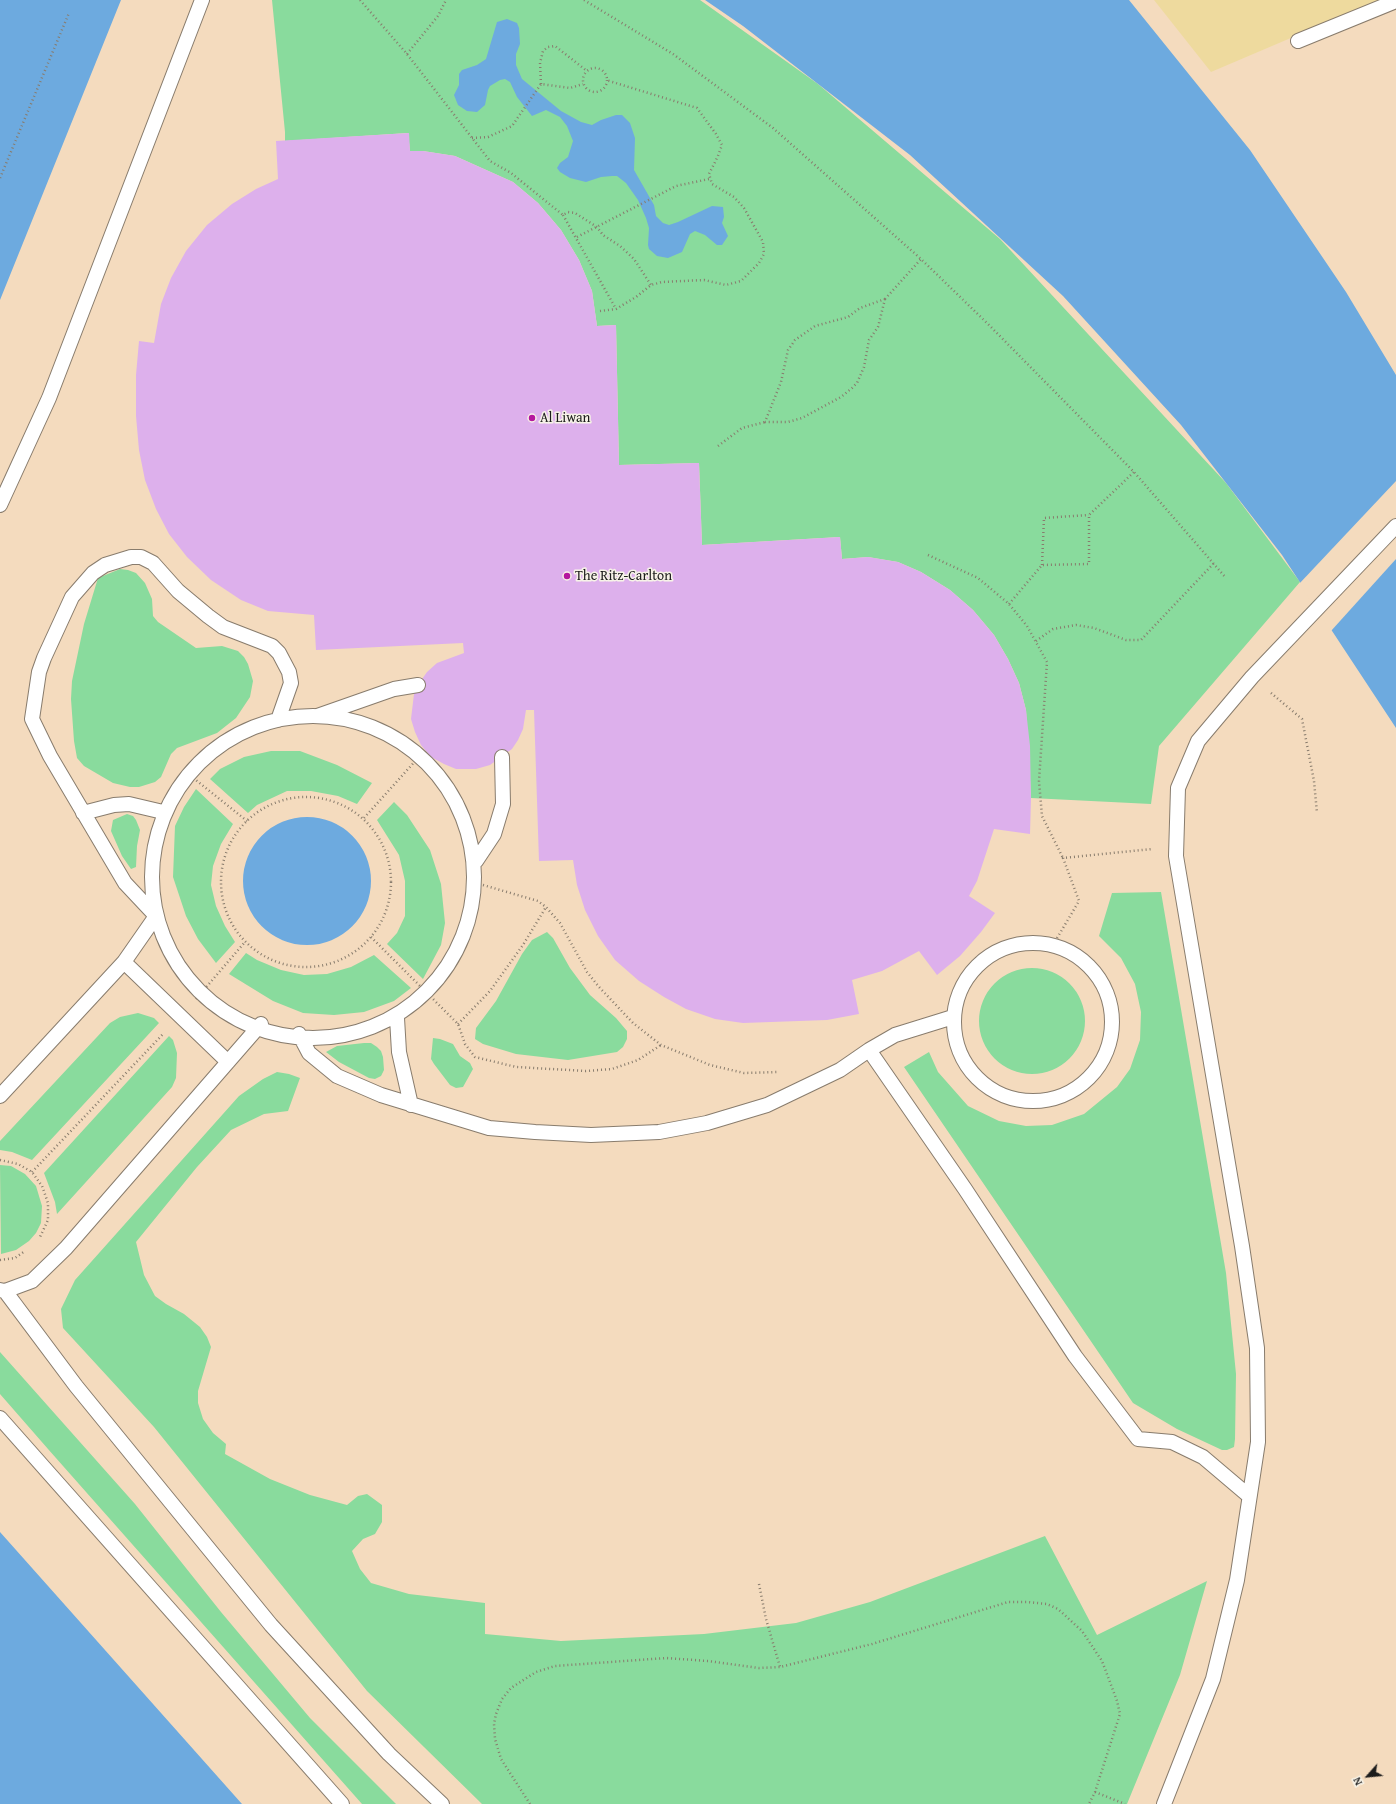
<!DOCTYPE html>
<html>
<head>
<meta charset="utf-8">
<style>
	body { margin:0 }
	#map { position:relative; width:1396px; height:1804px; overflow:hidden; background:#f4dbbe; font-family:"Gentium Book Plus",serif }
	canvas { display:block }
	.north { position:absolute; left:1348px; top:1756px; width:40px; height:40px; -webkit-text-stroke:3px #f7f3e8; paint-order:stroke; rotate:243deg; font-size:11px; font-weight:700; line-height:16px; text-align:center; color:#1c1c1c }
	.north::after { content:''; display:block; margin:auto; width:14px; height:18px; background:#1c1c1c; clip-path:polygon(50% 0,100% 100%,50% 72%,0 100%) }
</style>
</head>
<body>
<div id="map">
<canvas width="1396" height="1804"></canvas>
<div class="north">N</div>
</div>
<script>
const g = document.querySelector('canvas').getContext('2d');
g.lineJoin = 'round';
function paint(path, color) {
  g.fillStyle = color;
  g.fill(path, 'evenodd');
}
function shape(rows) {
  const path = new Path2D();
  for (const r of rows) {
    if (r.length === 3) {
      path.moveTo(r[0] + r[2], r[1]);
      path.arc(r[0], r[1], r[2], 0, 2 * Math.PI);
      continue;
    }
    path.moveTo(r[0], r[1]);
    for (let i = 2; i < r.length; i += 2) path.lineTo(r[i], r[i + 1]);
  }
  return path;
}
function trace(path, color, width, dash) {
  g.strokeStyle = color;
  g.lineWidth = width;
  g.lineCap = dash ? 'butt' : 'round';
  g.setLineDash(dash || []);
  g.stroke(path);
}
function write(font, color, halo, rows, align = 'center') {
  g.font = font + ' "Gentium Book Plus",serif';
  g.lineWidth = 3;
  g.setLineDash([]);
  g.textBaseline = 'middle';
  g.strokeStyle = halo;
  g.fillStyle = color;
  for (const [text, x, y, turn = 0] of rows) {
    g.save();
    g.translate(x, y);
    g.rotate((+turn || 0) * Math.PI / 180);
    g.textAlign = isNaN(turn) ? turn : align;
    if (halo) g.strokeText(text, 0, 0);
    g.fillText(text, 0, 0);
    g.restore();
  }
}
paint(shape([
	[272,0,700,0,818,84,1000,239,1226,483,1300,582,1159,746,1151,804,1031,798,1026,710,1019,683,1008,659,994,635,973,610,950,590,921,572,898,562,868,557,842,559,840,537,702,545,699,463,619,465,616,325,597,326,592,291,579,260,561,230,538,203,513,182,455,156,423,151,410,151,408,133,285,141,285,132],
	[120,569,128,570,136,573,145,583,152,599,153,616,158,622,196,648,222,646,238,651,244,657,248,664,253,681,250,697,236,718,217,733,177,748,171,754,161,777,155,782,139,787,130,787,113,783,84,766,77,758,74,741,71,699,72,681,84,624,98,578],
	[271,751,300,751,337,765,372,783,357,804,338,796,311,791,287,791,257,805,248,813,210,779,220,769,244,757],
	[196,789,233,824,221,844,213,866,211,885,216,906,225,926,235,942,216,963,198,939,186,916,173,877,175,826,184,807],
	[394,802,407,815,430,850,441,884,445,923,441,945,423,979,387,944,397,933,405,916,405,881,399,855,377,820],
	[127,814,133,816,136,820,140,830,137,846,136,867,131,869,122,856,111,831,113,820],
	[1161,892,1226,1273,1236,1374,1235,1439,1234,1447,1227,1450,1222,1450,1177,1429,1133,1403,904,1067,929,1052,938,1072,968,1106,999,1121,1026,1126,1052,1125,1084,1114,1117,1087,1130,1069,1140,1040,1141,1012,1135,984,1121,958,1099,936,1112,893],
	[547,932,553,938,570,968,590,995,616,1018,627,1031,627,1039,623,1047,617,1052,568,1060,516,1054,483,1044,475,1039,476,1028,496,1001,522,954,532,940],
	[246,953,257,960,281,970,304,975,327,974,351,967,374,955,411,988,394,1001,364,1012,334,1015,303,1013,273,1001,229,974],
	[1032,1021,53],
	[138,1013,154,1018,159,1023,32,1160,12,1152,0,1150,0,1141,110,1023,120,1017],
	[169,1036,173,1040,177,1053,176,1078,172,1087,57,1214,55,1202,44,1173],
	[433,1038,440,1039,453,1044,460,1056,470,1063,473,1069,463,1087,456,1088,450,1085,434,1064,431,1059],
	[364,1043,371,1043,377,1047,381,1051,383,1057,384,1070,381,1076,375,1079,369,1078,339,1062,326,1052,337,1046],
	[277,1072,289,1074,300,1078,288,1111,264,1114,231,1130,197,1167,136,1242,144,1275,155,1296,166,1304,184,1314,200,1327,207,1337,211,1347,198,1391,198,1403,203,1419,213,1433,226,1444,225,1454,270,1479,310,1495,347,1505,358,1496,367,1494,382,1505,382,1522,375,1534,363,1539,352,1551,360,1569,371,1583,409,1594,485,1603,485,1634,561,1641,704,1634,796,1623,870,1602,1045,1536,1097,1635,1207,1581,1180,1675,1127,1804,482,1804,367,1691,154,1427,63,1328,61,1309,75,1280,239,1096,263,1079],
	[0,1165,11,1166,25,1174,36,1186,42,1206,41,1223,36,1233,29,1241,16,1250,1,1254],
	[0,1352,135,1504,221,1612,310,1718,396,1804,362,1804,48,1449,0,1394]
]), '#89db9d');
paint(shape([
	[1154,0,1380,0,1211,72]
]), '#eeda9e');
paint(shape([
	[0,0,121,0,0,300],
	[705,0,1129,0,1250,150,1346,292,1396,375,1396,728,1282,555,1181,425,1063,296,910,155,743,26],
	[507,19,517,23,519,28,520,44,516,54,516,65,522,79,561,111,581,122,592,125,601,120,616,115,622,115,630,123,635,138,634,170,654,205,656,216,663,223,669,225,678,222,712,206,723,207,724,217,722,223,728,236,722,245,717,245,705,235,695,231,690,234,682,252,668,258,657,256,649,249,648,245,649,228,646,218,638,200,626,183,617,176,612,176,601,177,586,182,570,178,560,172,557,168,560,163,568,157,573,141,567,126,560,117,546,110,532,116,517,97,510,82,505,79,500,80,490,86,488,90,485,105,477,112,467,111,458,105,454,95,459,85,459,74,462,70,477,65,486,59,497,22],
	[307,881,64],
	[0,1532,242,1804,0,1804]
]), '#6daadf');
paint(shape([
	[1396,481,1396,559,1331,631,1299,584]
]), '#f4dbbe');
paint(shape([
	[409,133,410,151,423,151,455,156,513,182,538,203,561,230,579,260,592,291,597,326,616,325,619,465,699,463,702,545,840,537,842,559,868,557,898,562,921,572,950,590,973,610,994,635,1008,659,1019,683,1026,710,1030,746,1031,798,1030,834,994,829,977,881,969,896,995,913,981,932,960,956,937,975,919,951,882,971,852,980,859,1014,827,1020,743,1023,715,1019,686,1009,664,997,639,981,615,960,598,936,585,910,577,885,573,860,539,861,534,710,526,710,523,729,518,740,512,749,490,765,476,769,456,769,444,764,431,757,421,745,415,732,411,719,414,694,418,685,427,672,437,663,464,653,463,643,316,650,314,615,268,611,241,600,211,580,187,557,169,534,156,509,145,480,139,450,136,416,136,375,139,341,154,343,161,304,171,278,186,251,207,225,232,204,256,189,278,179,276,141]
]), '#ddb0ec');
const service = shape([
	[1298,41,1396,1],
	[0,505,49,398,202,0],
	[317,716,394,689,418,685],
	[313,877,161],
	[83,813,114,805,129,804,163,812],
	[476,861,494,834,503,804,502,757],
	[1033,1022,79],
	[124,962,228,1062],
	[397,1018,399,1052,411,1105],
	[299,1034,309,1053,337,1076,381,1095,489,1128,535,1132,591,1135,659,1132,707,1123,767,1105,840,1070,869,1050,895,1035,953,1017],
	[869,1050,965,1189,1075,1356,1138,1439,1172,1442,1203,1457,1249,1496],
	[0,1096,124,962,156,916,125,883,50,756,32,719,39,672,44,658,72,597,93,573,105,565,131,557,141,557,153,563,178,591,208,616,223,627,272,646,279,653,289,672,291,683,278,720],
	[0,1290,5,1291,32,1281,66,1248,261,1024],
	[5,1291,76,1386,271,1625,389,1754,442,1804],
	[0,1418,342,1804],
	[1164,1804,1213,1679,1237,1580,1258,1442,1257,1348,1242,1246,1176,856,1178,788,1198,741,1252,677,1396,526]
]);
trace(service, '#887c6d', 16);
trace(shape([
	[360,0,407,54,490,161,511,173,563,215,568,212,575,213,597,227,603,235,620,246,634,259,651,285],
	[584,0,673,54,773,128,921,259,988,324,1134,472,1226,578],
	[407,54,438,16,446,0],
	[595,80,12],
	[541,84,540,63,543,51,548,47,555,46,587,71],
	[472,138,488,137,512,126,541,84,570,88,583,84],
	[0,178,69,13],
	[563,215,616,309],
	[577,237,676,186,709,179],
	[885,299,878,327,869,340,864,367,857,383,852,388,841,397,802,418,788,422,765,422,781,382,788,350,795,340,815,326,848,317,860,308,885,299],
	[885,299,921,259],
	[600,311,616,309,636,297,651,285,662,282,704,280,726,285,741,281,759,263,764,254,763,242,744,208,734,197,712,184,709,174,718,156,722,145,716,134,697,108,606,80],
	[718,446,742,428,765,422],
	[928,555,978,578,1009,604,1027,626,1047,662,1039,781,1042,816,1063,858],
	[1042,565,1044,518,1089,515],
	[1009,604,1042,565,1089,564,1089,515,1134,472],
	[1036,641,1053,629,1076,625,1094,628,1126,640,1141,640,1214,563],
	[1271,693,1302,719,1314,781,1317,813],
	[187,773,247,821],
	[306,882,85],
	[364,818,418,758],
	[483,885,538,901,546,907,560,923,587,972,599,987,633,1023,661,1045,710,1065,744,1073,778,1072],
	[371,937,458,1024,465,1044,475,1057,516,1067,586,1071,612,1069,638,1060,661,1045],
	[1053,945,1079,901,1063,858,1152,849],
	[196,999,245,942],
	[458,1024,490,991,523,945,546,907],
	[0,1160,18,1164,32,1172,42,1186,48,1203,48,1220,40,1237],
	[32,1172,164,1033],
	[0,1260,15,1258,25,1251],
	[759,1584,766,1619,780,1667,872,1644,1008,1602,1027,1602,1047,1604,1058,1609,1082,1631,1102,1661,1117,1701,1120,1714,1095,1792,1089,1804],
	[1095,1792,1125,1804],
	[530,1804,501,1759,495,1739,494,1724,496,1714,502,1699,511,1688,536,1672,555,1666,666,1658,708,1661,759,1668,780,1667]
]), '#887c6d', 2.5, [1, 3]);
trace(service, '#fff', 14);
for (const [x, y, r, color] of [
	[532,418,4,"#b5179e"],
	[567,576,4,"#b5179e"]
]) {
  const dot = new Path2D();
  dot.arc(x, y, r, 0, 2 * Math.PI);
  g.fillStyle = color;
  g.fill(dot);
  trace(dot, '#f7f3e8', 1.5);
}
write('14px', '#1c1c1c', '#f7f3e8', [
	["Al Liwan",540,418],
	["The Ritz-Carlton",575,576]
], 'left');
</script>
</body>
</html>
